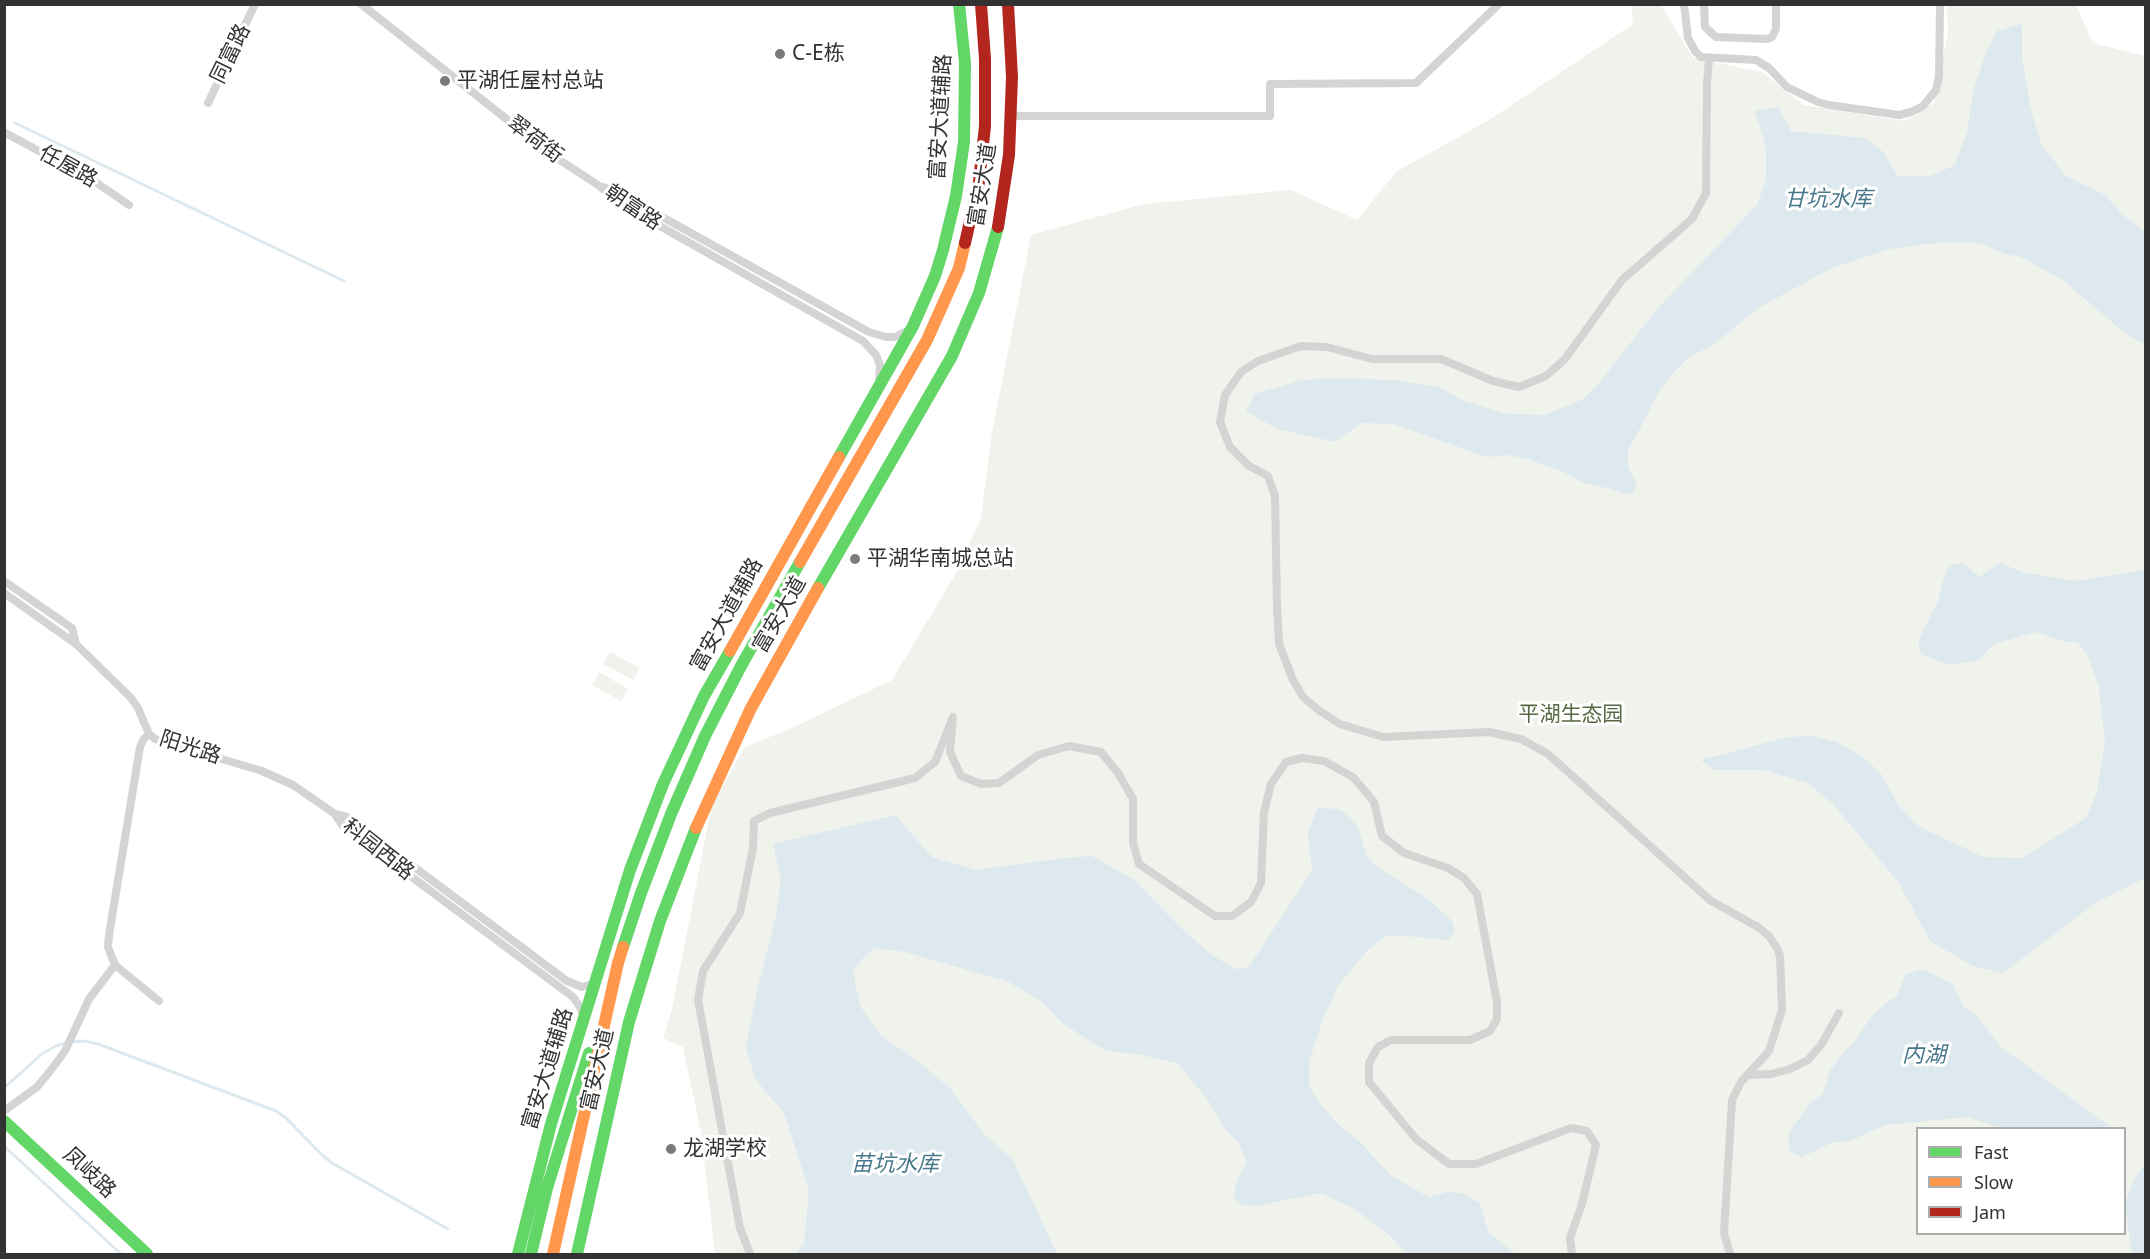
<!DOCTYPE html>
<html>
<head>
<meta charset="utf-8">
<style>
	body { margin:0 }
	#map { position:relative; width:2150px; height:1259px; overflow:hidden; background:#fff; font-family:"Noto Sans",sans-serif }
	canvas { display:block }
	.frame { position:absolute; inset:0; border:6px solid #323232; pointer-events:none }
	.legend { position:absolute; left:1916px; top:1127px; width:210px; height:108px; box-sizing:border-box; background:#fff; border:2px solid #adadad; margin:0; padding:8px 10px; list-style:none; font-size:18px; color:#323232 }
	.legend li { display:flex; align-items:center; gap:12px; height:30px }
	.legend b { width:30px; border:2px solid #adadad }
</style>
</head>
<body>
<div id="map">
<canvas width="2150" height="1259"></canvas>
<div class="frame"></div>
<ul class="legend">
<li><b style="height:8px;background:#63d668"></b>Fast</li>
<li><b style="height:8px;background:#ff974d"></b>Slow</li>
<li><b style="height:8px;background:#b3261e"></b>Jam</li>
</ul>
</div>
<script>
const g = document.querySelector('canvas').getContext('2d');
g.lineJoin = 'round';
function paint(path, color) {
  g.fillStyle = color;
  g.fill(path, 'evenodd');
}
function shape(rows) {
  const path = new Path2D();
  for (const r of rows) {
    path.moveTo(r[0], r[1]);
    for (let i = 2; i < r.length; i += 2) path.lineTo(r[i], r[i + 1]);
  }
  return path;
}
function trace(path, color, width, dash) {
  g.strokeStyle = color;
  g.lineWidth = width;
  g.lineCap = dash ? 'butt' : 'round';
  g.setLineDash(dash || []);
  g.stroke(path);
}
function write(font, color, halo, rows, align = 'center') {
  g.font = font + ' "Noto Sans","Noto Sans SC",sans-serif';
  g.lineWidth = 6;
  g.setLineDash([]);
  g.textBaseline = 'middle';
  g.strokeStyle = halo;
  g.fillStyle = color;
  for (const [text, x, y, turn = 0] of rows) {
    g.save();
    g.translate(x, y);
    g.rotate((+turn || 0) * Math.PI / 180);
    g.textAlign = isNaN(turn) ? turn : align;
    if (halo) g.strokeText(text, 0, 0);
    g.fillText(text, 0, 0);
    g.restore();
  }
}
paint(shape([
	[1631,5,1661,5,1693,58,1762,72,1804,105,1904,121,1934,103,1948,33,1947,5,2076,5,2093,43,2145,56,2145,1254,715,1254,701,1133,683,1047,663,1038,672,1009,712,804,745,747,794,727,892,680,955,575,981,518,992,432,1031,235,1144,204,1291,190,1357,220,1396,172,1489,120,1633,24],
	[1918,1128,2124,1128,2124,1234,1918,1234],
	[610,652,640,668,633,680,603,664],
	[599,672,628,689,621,701,592,685]
]), '#f0f2ec');
paint(shape([
	[2022,24,2022,57,2030,106,2041,144,2066,176,2105,195,2120,212,2145,233,2145,345,2126,334,2064,281,2021,257,2006,254,1980,243,1935,243,1890,249,1834,267,1760,307,1710,347,1689,357,1675,371,1660,390,1628,451,1628,467,1637,485,1634,492,1624,494,1611,489,1581,482,1562,471,1527,459,1507,455,1487,457,1393,424,1361,423,1336,442,1277,429,1246,411,1255,394,1302,380,1332,378,1393,380,1438,387,1464,401,1507,414,1546,415,1583,399,1597,386,1657,309,1757,205,1766,180,1766,148,1755,111,1778,107,1791,131,1865,138,1883,152,1898,176,1930,176,1955,165,1967,132,1974,88,1985,56,1997,31],
	[1963,563,1979,577,2000,563,2022,572,2074,581,2145,570,2145,878,2095,903,2003,973,1973,966,1930,941,1899,883,1833,804,1808,783,1763,770,1715,770,1701,760,1788,737,1814,736,1839,743,1863,757,1881,774,1898,805,1918,826,1983,857,2022,858,2086,818,2097,792,2105,741,2099,688,2088,656,2078,643,2062,641,2036,632,1994,644,1979,660,1950,665,1921,654,1918,641,1938,601,1942,584,1949,566],
	[1317,808,1340,809,1358,826,1366,855,1376,866,1428,899,1452,921,1455,931,1449,940,1406,936,1386,936,1367,951,1337,987,1322,1022,1309,1062,1309,1086,1321,1105,1338,1124,1362,1144,1391,1176,1429,1197,1448,1192,1461,1193,1480,1203,1488,1232,1515,1254,1408,1254,1389,1235,1353,1208,1320,1193,1255,1206,1243,1205,1233,1198,1237,1179,1247,1163,1239,1143,1226,1131,1209,1102,1179,1064,1138,1054,1106,1051,1062,1023,1042,1002,1009,982,905,952,875,948,862,959,853,971,860,1006,881,1036,915,1059,950,1088,984,1134,1013,1160,1057,1254,795,1254,804,1244,809,1190,784,1113,756,1080,746,1048,757,990,776,916,781,879,773,844,895,815,932,857,976,870,1064,858,1092,856,1133,879,1181,928,1209,953,1235,969,1249,967,1312,870,1308,834],
	[1923,969,1953,984,1963,1006,1976,1015,2001,1047,2112,1128,2000,1128,1981,1121,1967,1117,1885,1125,1852,1140,1831,1143,1802,1157,1791,1152,1788,1138,1792,1128,1812,1101,1823,1094,1830,1071,1845,1051,1856,1040,1871,1017,1886,1003,1897,996,1906,974],
	[2144,1166,2146,1167,2145,1254,2132,1254,2125,1203,2136,1176]
]), '#dde9ef');
trace(shape([
	[15,123,344,281],
	[4,1088,43,1053,56,1046,69,1042,84,1041,98,1044,276,1111,286,1118,321,1154,332,1163,448,1229],
	[4,1146,121,1254]
]), '#dde9ef', 3);
trace(shape([
	[361,4,552,155,598,185,621,204,863,341,876,355,880,365,879,382],
	[1684,4,1688,38,1695,51,1701,57,1756,60,1769,68,1787,87,1818,102,1829,105,1899,115,1911,112,1923,106,1936,90,1939,76,1940,4],
	[1704,4,1705,27,1716,37,1767,39,1772,37,1776,29,1776,4],
	[1709,59,1707,83,1706,193,1692,219,1622,280,1565,359,1546,376,1519,387,1493,381,1441,359,1372,359,1327,347,1301,346,1258,361,1241,372,1225,395,1220,422,1230,447,1249,466,1268,476,1275,496,1277,607,1279,644,1293,680,1303,697,1320,711,1340,724,1383,737,1489,732,1521,739,1548,754,1567,771,1711,901,1758,927,1769,936,1777,948,1780,956,1782,1010,1769,1051,1741,1082,1732,1100,1724,1233,1730,1254],
	[208,103,255,4],
	[1012,116,1270,116,1270,84,1416,83,1499,4],
	[4,132,97,183,129,205],
	[604,187,639,204,869,332,886,337,895,337,911,329],
	[4,581,72,628,76,644],
	[4,593,76,644,131,698,138,708,149,734,155,739,262,771,293,785,335,814,347,817,567,981,582,987,592,984,595,980],
	[335,814,342,825,573,997,580,1007,584,1018],
	[115,965,159,1001],
	[1747,1075,1771,1074,1790,1069,1808,1060,1821,1045,1839,1013],
	[4,1111,37,1087,51,1070,65,1051,89,999,115,965,108,947,109,935,140,747,143,740,149,734],
	[750,1254,740,1228,698,1000,703,971,740,913,753,848,754,821,770,813,915,778,935,762,953,717,950,752,961,776,981,784,999,783,1038,755,1069,746,1101,752,1118,773,1133,799,1133,843,1139,864,1215,916,1232,916,1251,902,1261,883,1264,812,1271,784,1286,762,1302,758,1324,761,1353,777,1374,802,1382,836,1404,853,1448,868,1464,878,1477,894,1497,1002,1497,1019,1490,1031,1470,1040,1391,1040,1378,1047,1369,1063,1369,1082,1416,1139,1449,1164,1476,1164,1571,1128,1587,1131,1596,1145,1582,1204,1570,1238,1572,1254]
]), '#d4d4d4', 8);
trace(shape([
	[839,457,913,326,935,276,943,250,956,196,964,142,965,63,959,4],
	[818,588,952,356,979,293,998,227],
	[623,947,641,893,671,814,705,736,741,666,800,562],
	[4,1121,147,1254],
	[518,1254,551,1124,630,870,663,784,704,696,730,651],
	[531,1254,547,1188,589,1053],
	[577,1254,629,1022,660,921,696,828]
]), '#63d668', 12);
trace(shape([
	[800,562,927,340,959,268,965,243],
	[730,651,839,457],
	[696,828,751,708,818,588],
	[553,1254,618,963,623,947]
]), '#ff974d', 12);
trace(shape([
	[998,227,1009,155,1012,77,1008,4],
	[965,243,979,182,985,126,985,59,981,4]
]), '#b3261e', 12);
for (const [x, y, r, color] of [
	[780,54,6,"#7a7a7a"],
	[445,81,6,"#7a7a7a"],
	[855,559,6,"#7a7a7a"],
	[671,1149,6,"#7a7a7a"]
]) {
  const dot = new Path2D();
  dot.arc(x, y, r, 0, 2 * Math.PI);
  g.fillStyle = color;
  g.fill(dot);
  trace(dot, '#fff', 2);
}
write('21px', '#323232', '#fff', [
	["同富路",231,54,-64],
	["富安大道辅路",941,117,-87],
	["翠荷街",535,140,37],
	["任屋路",68,167,29],
	["富安大道",983,185,-81],
	["朝富路",633,208,34],
	["富安大道辅路",727,615,-61],
	["富安大道",780,615,-60],
	["阳光路",190,748,18],
	["科园西路",378,850,38],
	["富安大道辅路",548,1069,-73],
	["富安大道",598,1070,-77],
	["凤岐路",89,1173,43]
]);
write('21px', '#323232', '#fff', [
	["C-E栋",792,54],
	["平湖任屋村总站",457,81],
	["平湖华南城总站",867,559],
	["龙湖学校",683,1149]
], 'left');
write('21px', '#596943', '#fff', [
	["平湖生态园",1571,715]
]);
write('italic 22px', '#48788b', '#fff', [
	["甘坑水库",1828,200],
	["内湖",1924,1056],
	["苗坑水库",895,1165]
]);
</script>
</body>
</html>
